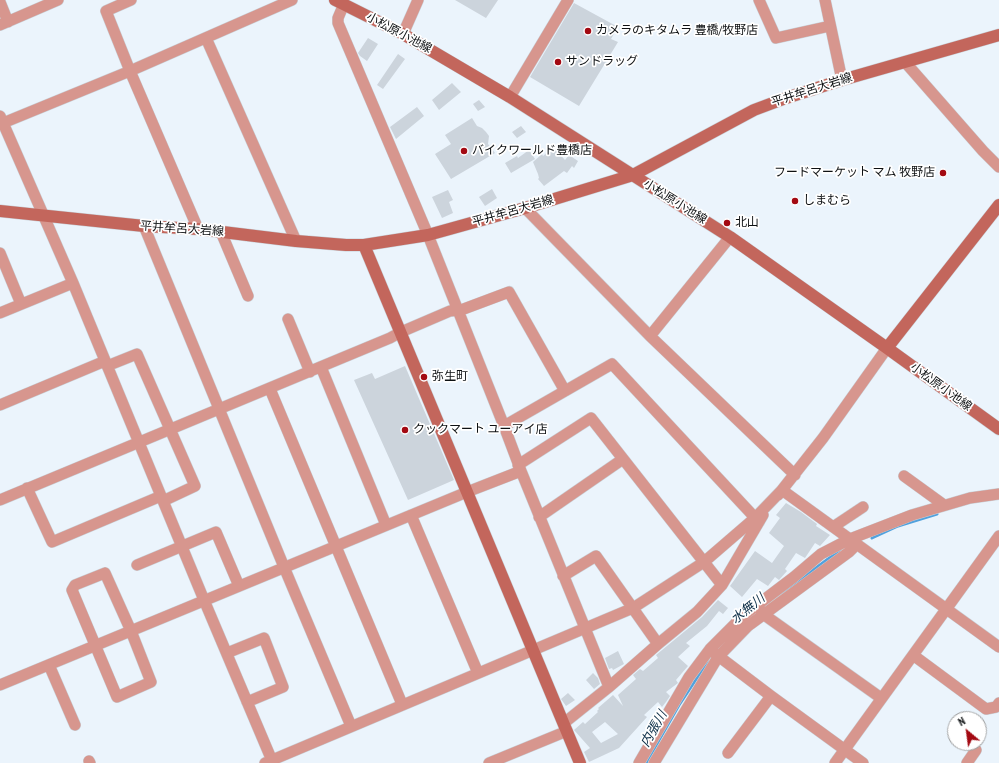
<!DOCTYPE html>
<html>
<head>
<meta charset="utf-8">
<style>
	body { margin:0 }
	#map { position:relative; width:999px; height:763px; overflow:hidden; background:#ebf4fc; font-family:"PT Sans Narrow",sans-serif }
	canvas { display:block }
	.north { position:absolute; left:947px; top:711px; width:40px; height:40px; box-sizing:border-box; background:#fff; border:1px solid #9fa0a1; border-radius:50%; rotate:331deg; font-size:11px; font-weight:700; line-height:16px; text-align:center; color:#0e1113 }
	.north::after { content:''; display:block; margin:auto; width:14px; height:18px; background:#a30912; clip-path:polygon(50% 0,100% 100%,50% 72%,0 100%) }
</style>
</head>
<body>
<div id="map">
<canvas width="999" height="763"></canvas>
<div class="north">N</div>
</div>
<script>
const g = document.querySelector('canvas').getContext('2d');
g.lineJoin = 'round';
function shape(rows) {
  const path = new Path2D();
  for (const r of rows) {
    path.moveTo(r[0], r[1]);
    for (let i = 2; i < r.length; i += 2) path.lineTo(r[i], r[i + 1]);
  }
  return path;
}
function trace(path, color, width, dash) {
  g.strokeStyle = color;
  g.lineWidth = width;
  g.lineCap = dash ? 'butt' : 'round';
  g.setLineDash(dash || []);
  g.stroke(path);
}
function paint(path, color) {
  g.fillStyle = color;
  g.fill(path, 'evenodd');
}
function write(font, color, halo, rows, align = 'center') {
  g.font = font + ' "PT Sans Narrow","Noto Sans JP",sans-serif';
  g.lineWidth = 3.5;
  g.setLineDash([]);
  g.textBaseline = 'middle';
  g.strokeStyle = halo;
  g.fillStyle = color;
  for (const [text, x, y, turn = 0] of rows) {
    g.save();
    g.translate(x, y);
    g.rotate((+turn || 0) * Math.PI / 180);
    g.textAlign = isNaN(turn) ? turn : align;
    if (halo) g.strokeText(text, 0, 0);
    g.fillText(text, 0, 0);
    g.restore();
  }
}
trace(shape([
	[872,538,898,526,937,514],
	[775,598,843,548],
	[646,763,679,705,707,663,713,656]
]), '#51a1dd', 3);
paint(shape([
	[455,0,498,0,486,18],
	[574,3,618,27,611,39,618,42,579,106,530,77],
	[368,38,378,44,367,61,360,56,358,53],
	[398,54,405,59,383,89,377,85],
	[452,83,461,92,439,110,432,100],
	[479,100,485,107,478,111,473,104],
	[417,107,424,116,396,139,390,127],
	[472,118,477,126,482,128,486,132,489,136,488,144,495,153,451,179,435,154,451,144,445,135],
	[521,126,526,132,517,138,512,132],
	[553,147,565,160,569,155,578,161,574,168,572,166,567,173,564,171,544,186,538,179,539,178,538,174,533,162,542,154,543,156],
	[529,150,535,159,511,173,505,163,517,156,518,158],
	[492,189,497,198,485,206,479,197],
	[448,190,453,200,449,202,453,213,442,218,432,197],
	[405,366,454,480,408,500,354,380,372,373,375,379],
	[786,503,801,512,817,524,816,526,830,535,820,546,815,543,805,558,796,553,785,569,787,571,779,580,775,577,768,586,757,579,742,597,730,586,755,551,772,563,784,546,769,533,780,518,776,515],
	[718,600,728,608,723,614,719,611,707,626,686,643,690,646,678,657,688,666,676,680,678,683,666,692,670,696,666,702,662,707,658,702,644,715,647,717,619,748,589,762,584,752,590,748,574,730,583,722,585,724,598,712,597,711,599,709,598,708,613,695,623,706,618,695,636,679,633,675,640,669,643,671,658,658,656,655,702,617],
	[605,722,618,734,601,743,592,732],
	[618,651,624,664,613,670,612,668,609,669,605,658],
	[593,673,598,678,600,684,594,689,586,680],
	[568,693,575,700,566,706,561,699]
]), '#ccd4dc');
const street = shape([
	[131,0,106,11,130,71,198,229],
	[759,0,776,38,830,26],
	[825,0,842,80],
	[0,2,8,22],
	[344,4,338,18,338,23,428,235,504,426,521,471,609,687],
	[0,25,58,0],
	[403,34,418,0],
	[206,38,296,241],
	[905,62,983,151,999,167],
	[510,97,568,0],
	[0,116,73,283,204,600,273,763],
	[3,123,130,71,292,0],
	[525,208,650,336,795,475],
	[144,226,284,567,351,726],
	[221,232,248,296],
	[0,253,21,304],
	[0,313,73,283],
	[288,319,310,372],
	[650,336,730,237],
	[107,366,137,354,195,486,163,501],
	[321,367,386,525],
	[270,389,402,704],
	[0,405,105,361],
	[504,426,612,364,759,522],
	[518,465,591,418,722,585],
	[904,476,944,505],
	[27,488,52,542,161,496],
	[778,495,823,438,887,348],
	[0,500,390,338,401,332,450,311,461,310,509,292,565,391],
	[411,515,478,673],
	[539,517,623,459],
	[833,527,863,507],
	[137,565,216,532,239,586],
	[105,573,131,631,151,682,117,697,72,590,75,585,105,573],
	[563,576,596,556,658,644],
	[760,609,763,614,881,698],
	[713,652,771,696,863,763],
	[227,653,264,638,283,687,247,702],
	[913,655,986,709,996,707,999,703],
	[49,665,75,725],
	[0,685,467,492,521,471],
	[564,723,609,687,658,644,697,612,722,585,763,515],
	[728,753,771,696],
	[89,761,90,763],
	[265,763,633,608,704,562,755,518,782,490,999,647],
	[489,763,567,731],
	[639,763,689,677,710,649,744,615,794,577,821,554,850,539,912,515,970,498,999,494],
	[654,763,718,657,748,626,849,552,857,544],
	[835,763,999,536],
	[967,763,976,750]
]);
const secondary = shape([
	[335,0,403,34,510,97,730,237,887,348,999,429],
	[0,211,144,226,198,229,296,241,346,245,364,245,428,235,525,208,633,175,754,110,786,98,842,80,999,35],
	[364,245,580,763],
	[887,348,999,205]
]);
trace(street, '#c8d0d7', 12);
trace(secondary, '#c8d0d7', 13);
trace(street, '#d7968e', 11);
trace(secondary, '#c3665c', 12);
for (const [x, y, r, color] of [
	[588,31,4,"#a30912"],
	[558,62,4,"#a30912"],
	[464,151,4,"#a30912"],
	[943,173,4,"#a30912"],
	[795,201,4,"#a30912"],
	[727,223,4,"#a30912"],
	[424,377,4,"#a30912"],
	[405,430,4,"#a30912"]
]) {
  const dot = new Path2D();
  dot.arc(x, y, r, 0, 2 * Math.PI);
  g.fillStyle = color;
  g.fill(dot);
  trace(dot, '#fff', 1.5);
}
write('12px', '#0e1113', '#fff', [
	["カメラのキタムラ 豊橋/牧野店",596,31],
	["サンドラッグ",566,62],
	["バイクワールド豊橋店",472,151],
	["フードマーケット マム 牧野店",935,173,"right"],
	["しまむら",803,201],
	["北山",735,223],
	["弥生町",432,377],
	["クックマート ユーアイ店",413,430]
], 'left');
write('12px', '#0e1113', '#fff', [
	["小松原小池線",399,33,28],
	["平井牟呂大岩線",812,90,-18],
	["小松原小池線",675,202,32],
	["平井牟呂大岩線",513,211,-16],
	["平井牟呂大岩線",182,229,4],
	["小松原小池線",941,387,36]
]);
write('italic 13px', '#0d2f48', '#fff', [
	["水無川",748,609,-39],
	["内張川",654,729,-60]
]);
</script>
</body>
</html>
